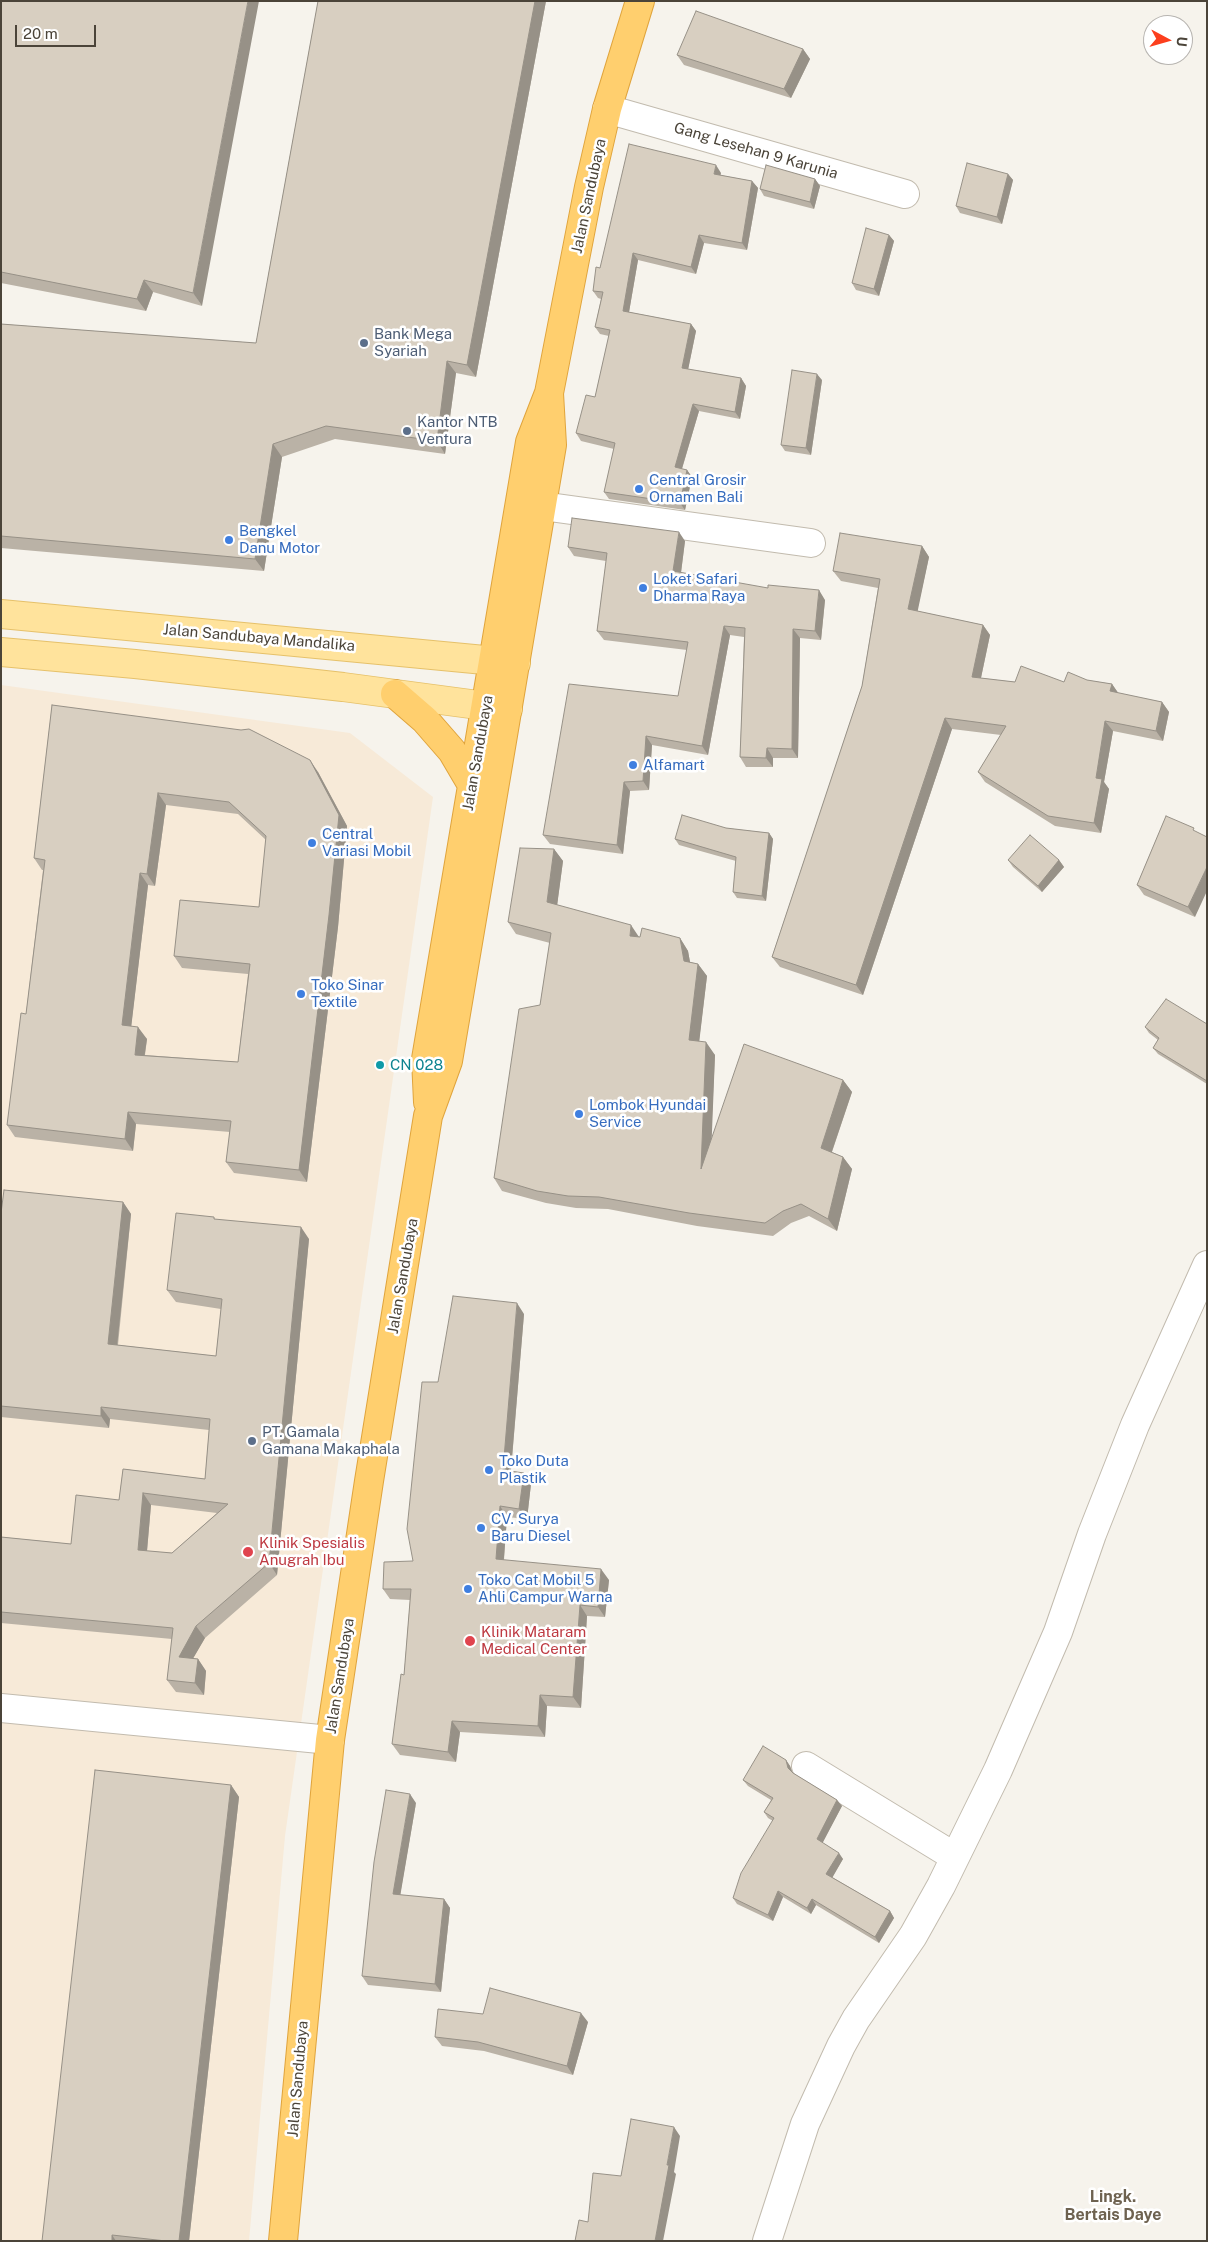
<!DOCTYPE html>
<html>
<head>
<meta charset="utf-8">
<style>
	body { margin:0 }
	#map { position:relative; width:1208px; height:2242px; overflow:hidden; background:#f6f3ec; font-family:"Public Sans",sans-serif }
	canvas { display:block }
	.frame { position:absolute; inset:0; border:2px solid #4b4439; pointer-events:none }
	.north { position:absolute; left:1143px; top:15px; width:50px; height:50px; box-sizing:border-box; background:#fff; border:1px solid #b7b4b0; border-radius:50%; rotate:96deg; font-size:14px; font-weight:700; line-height:20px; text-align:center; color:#4b4439 }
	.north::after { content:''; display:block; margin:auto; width:18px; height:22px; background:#fc3f1d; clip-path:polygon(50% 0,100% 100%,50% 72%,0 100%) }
	.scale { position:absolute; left:15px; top:25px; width:81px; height:22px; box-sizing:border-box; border:2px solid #4b4439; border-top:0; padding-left:6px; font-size:15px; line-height:18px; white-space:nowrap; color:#4b4439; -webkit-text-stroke:4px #fff; paint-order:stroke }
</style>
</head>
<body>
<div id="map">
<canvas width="1208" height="2242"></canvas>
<div class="frame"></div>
<div class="north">U</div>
<div class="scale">20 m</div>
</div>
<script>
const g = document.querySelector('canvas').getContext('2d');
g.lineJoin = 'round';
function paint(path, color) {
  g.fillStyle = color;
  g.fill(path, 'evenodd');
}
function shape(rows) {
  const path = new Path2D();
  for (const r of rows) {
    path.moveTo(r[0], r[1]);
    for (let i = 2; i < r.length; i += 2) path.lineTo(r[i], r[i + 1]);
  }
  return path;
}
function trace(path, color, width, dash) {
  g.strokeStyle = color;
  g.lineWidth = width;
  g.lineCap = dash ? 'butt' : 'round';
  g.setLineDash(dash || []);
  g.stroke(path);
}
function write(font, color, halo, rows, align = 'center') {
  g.font = font + ' "Public Sans",sans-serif';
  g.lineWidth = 5;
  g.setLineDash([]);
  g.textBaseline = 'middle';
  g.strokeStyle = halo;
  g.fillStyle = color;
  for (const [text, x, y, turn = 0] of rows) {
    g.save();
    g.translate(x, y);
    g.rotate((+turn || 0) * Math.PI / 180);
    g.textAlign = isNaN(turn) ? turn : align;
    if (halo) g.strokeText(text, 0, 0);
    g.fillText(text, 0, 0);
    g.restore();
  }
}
paint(shape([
	[1,685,350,733,433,797,285,1836,249,2241,1,2241]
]), '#f7ead8');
const minor = shape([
	[607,109,905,194],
	[542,506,811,543],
	[1,1708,330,1740],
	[806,1766,955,1857],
	[767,2241,805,2124,841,2046,856,2019,913,1936,941,1886,998,1770,1058,1632,1092,1534,1135,1425,1207,1265]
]);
const major = shape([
	[1,614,516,663],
	[1,652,135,664,343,687,508,709]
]);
const highway = shape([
	[395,694,425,720,452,751,472,785],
	[428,1102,426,1059,530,442,549,393,589,187,607,109,640,1],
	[283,2241,330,1740,369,1481,428,1116,448,1061,552,445,549,393]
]);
trace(minor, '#c2bbae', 30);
trace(major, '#e6c16a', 30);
trace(highway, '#e0a43c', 30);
trace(minor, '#fff', 28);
trace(major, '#ffe39c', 28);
trace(highway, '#ffcf6e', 28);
paint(shape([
	[1,1,202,306,153,292,146,311,1,283],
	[318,1,546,1,476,377,456,373,445,454,335,439,282,457,264,571,1,548,1,324,256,343],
	[803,49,810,59,791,98,684,65,677,55],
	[721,173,720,175,752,181,758,188,747,250,704,243,696,274,638,260,629,312,691,324,696,331,688,369,741,378,746,386,740,419,699,411,682,469,687,470,692,477,685,510,609,499,604,492,614,449,581,441,576,433,595,397,609,336,600,334,595,327,601,299,598,298,593,291,600,268],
	[1008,174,1013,180,1002,224,960,213,956,206],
	[815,179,820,186,814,209,764,196,760,189],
	[889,235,894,241,879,296,856,290,852,283],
	[822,380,811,455,785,451,781,445],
	[685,541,681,573,825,600,821,640,800,638,798,758,773,758,773,767,746,767,740,757,744,637,730,635,708,755,652,745,649,790,630,791,623,854,550,844,543,835,678,696,687,650,604,640,597,631,606,561,574,556,568,547],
	[922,546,929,557,917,611,983,625,990,635,981,678,1015,682,1064,682,1087,680,1112,684,1118,693,1162,702,1169,712,1163,741,1113,731,1104,782,1109,789,1101,833,1055,826,985,782,978,772,1001,735,952,729,863,995,780,967,772,957,862,686,878,588,841,581,833,571],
	[52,705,318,772,347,826,338,927,307,1182,234,1173,226,1162,230,1132,136,1124,133,1151,15,1137,7,1125,26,1014,43,870,42,870,34,858],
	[166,805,238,814,266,840,259,907,174,956,182,968,248,974,238,1062,145,1055,147,1039,131,1027,148,885,155,886],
	[1166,816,1195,917,1144,895,1137,885],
	[726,828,769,833,773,839,766,901,737,898,733,892,736,861,679,845,675,839],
	[554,849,563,861,557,905,639,937,680,938,688,951,690,962,698,964,707,976,699,1041,715,1055,711,1139,843,1080,852,1092,832,1152,843,1157,852,1169,837,1231,809,1216,791,1223,773,1236,697,1226,608,1209,576,1208,546,1203,502,1191,494,1178,540,1005,550,943,516,934,508,922],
	[1008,860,1059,860,1064,867,1042,892,1013,867],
	[1207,1024,1207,1084,1158,1054,1153,1048,1158,1040,1149,1033,1145,1027],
	[123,1202,131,1214,118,1345,216,1356,221,1309,176,1302,167,1290,214,1217,215,1220,309,1239,277,1575,205,1638,193,1658,198,1659,206,1671,204,1695,176,1692,167,1680,172,1639,1,1623,1,1537,71,1544,119,1500,123,1469,205,1479,209,1430,110,1419,109,1428,1,1417,1,1213],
	[151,1505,217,1513,172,1553,147,1551],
	[524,1314,511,1471,524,1473,531,1484,527,1519,507,1517,504,1560,609,1580,605,1617,587,1616,581,1708,547,1706,545,1737,460,1732,456,1762,400,1755,392,1744,404,1675,410,1600,390,1599,383,1589,413,1561,438,1382],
	[786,1760,790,1766,792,1771,793,1773,837,1800,842,1806,822,1843,843,1859,832,1877,890,1911,894,1918,879,1943,816,1905,811,1914,783,1897,773,1921,737,1904,733,1898,773,1821,768,1818,764,1812,771,1800,748,1786,743,1780],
	[231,1785,239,1797,189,2241,42,2241],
	[416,1803,400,1895,444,1899,450,1908,441,1992,368,1985,362,1976],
	[483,2014,588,2022,573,2075,484,2051,442,2046,435,2037]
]), '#bab2a6');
paint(shape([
	[248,1,259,1,202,306,193,293],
	[535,1,546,1,476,377,467,365],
	[803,49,810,59,791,98,784,89],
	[716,165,721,173,719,181,714,174],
	[1008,174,1013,180,1002,224,997,217],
	[815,179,820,186,814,209,810,202],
	[752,181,758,188,747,250,742,243],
	[699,235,704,243,696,274,691,267],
	[889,235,894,241,879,296,874,289],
	[633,253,638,260,628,318,623,311],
	[144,280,153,292,146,311,137,299],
	[691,324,696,331,687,375,682,368],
	[447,361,456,373,445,454,437,441],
	[817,374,822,380,811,455,806,448],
	[741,378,746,386,740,419,735,412],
	[693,404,699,411,680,475,675,467],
	[273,444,282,457,264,571,255,559],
	[687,470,692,477,685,510,680,503],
	[679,532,685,541,680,580,673,571],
	[922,546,929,557,916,619,908,609],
	[819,590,825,600,821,640,815,631],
	[983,625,990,635,979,687,972,677],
	[724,626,730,635,708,755,702,746],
	[793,629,800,638,798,758,792,749],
	[1112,684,1119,694,1110,691],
	[1162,702,1169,712,1163,741,1156,731],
	[945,718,952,729,863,995,856,985],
	[1105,721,1113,731,1104,782,1109,789,1101,833,1094,823,1096,778],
	[646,736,652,745,649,790,643,781],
	[767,748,773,758,773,767,766,758],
	[310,760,318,772,347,826,338,927,307,1182,299,1170],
	[624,782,630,791,623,854,617,845],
	[158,793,166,805,155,886,147,874],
	[769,833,773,839,766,901,762,896],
	[554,849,563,861,556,914,547,902],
	[1059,860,1064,867,1042,892,1038,886],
	[1207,867,1207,891,1195,917,1188,907],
	[140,873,148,885,130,1037,122,1025],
	[631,925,639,937,630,936],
	[680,938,688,951,692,973,684,961],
	[698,964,707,976,698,1052,689,1040],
	[138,1027,147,1039,143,1066,135,1055],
	[706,1042,715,1055,710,1182,701,1169],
	[843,1080,852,1092,829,1160,821,1148],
	[128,1112,136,1124,133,1151,125,1139],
	[843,1157,852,1169,837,1231,828,1219],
	[123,1202,131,1214,116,1356,108,1344],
	[301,1227,309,1239,277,1575,269,1563],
	[517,1303,524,1314,510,1481,503,1470],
	[101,1407,110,1419,109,1428,101,1416],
	[524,1473,531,1484,527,1519,519,1509],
	[143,1493,151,1505,146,1562,138,1550],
	[500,1506,507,1517,503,1570,496,1559],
	[601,1569,609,1580,605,1617,598,1607],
	[580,1605,587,1616,581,1708,573,1697],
	[196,1626,205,1638,187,1669,179,1657],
	[198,1659,206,1671,204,1695,195,1683],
	[540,1695,547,1706,545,1737,538,1726],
	[452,1721,460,1732,456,1762,448,1752],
	[786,1760,790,1766,793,1774,788,1768],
	[231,1785,239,1797,189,2241,179,2241],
	[410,1794,416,1803,399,1903,393,1894],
	[837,1800,842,1806,821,1846,817,1839],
	[839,1853,843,1859,831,1880,826,1874],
	[778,1891,783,1897,773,1921,768,1915],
	[444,1899,450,1908,441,1992,435,1984],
	[812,1899,816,1905,811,1914,807,1908],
	[890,1911,894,1918,879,1943,875,1937],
	[581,2013,588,2022,573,2075,567,2066],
	[674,2127,680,2136,674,2172,676,2174,663,2241,655,2241,667,2165],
	[112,2235,116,2241,112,2241]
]), '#979187');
const building = shape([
	[1,1,248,1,193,293,144,280,137,299,1,272,1,1],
	[318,1,535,1,467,365,447,361,437,441,326,426,273,444,255,559,1,536,1,324,256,343,318,1],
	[696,11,803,49,784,89,677,55,696,11],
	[629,144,716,165,714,174,752,181,742,243,699,235,691,267,633,253,623,311,691,324,682,368,741,378,735,412,693,404,675,467,687,470,680,503,604,492,615,443,576,433,586,395,595,397,610,330,595,327,603,292,593,291,596,267,600,268,629,144],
	[967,163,1008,174,997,217,956,206,967,163],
	[766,165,815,179,810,202,760,189,766,165],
	[866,228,889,235,874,289,852,283,866,228],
	[792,370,817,374,806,448,781,445,792,370],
	[572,518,679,532,673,571,768,588,768,585,819,590,815,631,793,629,792,749,767,748,766,758,740,757,745,628,724,626,702,746,646,736,643,781,624,782,617,845,543,835,569,684,678,696,688,642,597,631,607,553,568,547,572,518],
	[840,533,922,546,908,609,983,625,972,677,1015,682,1021,666,1064,682,1068,672,1087,680,1112,684,1110,691,1162,702,1156,731,1105,721,1096,778,1102,779,1094,823,1048,816,978,772,1006,726,945,718,856,985,772,957,862,686,880,579,833,571,840,533],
	[52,705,241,730,249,729,310,760,339,815,329,915,299,1170,226,1162,231,1121,128,1112,125,1139,7,1125,21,1013,26,1014,45,860,34,858,52,705],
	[158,793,229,802,266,836,259,907,180,900,174,956,250,964,238,1062,135,1055,138,1027,122,1025,140,873,147,874,158,793],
	[682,815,726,828,769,833,762,896,733,892,736,857,675,839,682,815],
	[1166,816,1194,828,1193,830,1207,837,1207,867,1188,907,1137,885,1166,816],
	[1030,835,1059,860,1038,886,1008,860,1030,835],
	[520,848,554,849,547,902,631,925,630,936,640,937,642,928,680,938,684,961,698,964,689,1040,706,1042,701,1169,744,1044,843,1080,821,1148,843,1157,828,1219,801,1204,783,1211,765,1223,689,1213,599,1197,568,1196,537,1191,494,1178,519,1009,540,1005,551,933,508,922,520,848],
	[1166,999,1207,1024,1207,1081,1153,1048,1159,1038,1145,1027,1166,999],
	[4,1190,123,1202,108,1344,216,1356,222,1299,167,1290,176,1213,214,1217,214,1219,301,1227,269,1563,196,1626,179,1657,198,1659,195,1683,167,1680,173,1628,1,1612,1,1537,71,1544,76,1495,119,1500,123,1469,205,1479,210,1419,101,1407,101,1416,1,1406,1,1213,4,1190],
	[143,1493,228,1504,172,1553,138,1550,143,1493],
	[453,1296,517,1303,503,1470,524,1473,519,1509,500,1506,496,1559,601,1569,598,1607,580,1605,573,1697,540,1695,538,1726,452,1721,448,1752,392,1744,401,1674,404,1675,411,1589,383,1589,384,1562,413,1561,407,1529,422,1382,438,1382,453,1296],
	[763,1746,786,1760,788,1768,793,1773,837,1800,817,1839,839,1853,826,1874,890,1911,875,1937,812,1899,807,1908,778,1891,768,1915,733,1898,741,1873,774,1818,764,1812,773,1798,743,1780,763,1746],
	[95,1770,231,1785,179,2241,166,2241,112,2235,112,2241,42,2241,95,1770],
	[386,1790,410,1794,393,1894,444,1899,435,1984,362,1976,374,1862,386,1790],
	[490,1988,581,2013,567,2066,478,2042,435,2037,438,2009,483,2014,490,1988],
	[631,2119,674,2127,667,2165,669,2165,655,2241,575,2241,579,2220,588,2222,593,2173,621,2176,631,2119]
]);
paint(building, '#d8cfc1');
trace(building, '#979187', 1);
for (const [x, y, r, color] of [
	[364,343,5,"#5c6f8a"],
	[407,431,5,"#5c6f8a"],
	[639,489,5,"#3f7fe0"],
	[229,540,5,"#3f7fe0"],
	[643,588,5,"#3f7fe0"],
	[633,765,5,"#3f7fe0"],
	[312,843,5,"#3f7fe0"],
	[301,994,5,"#3f7fe0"],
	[380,1065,5,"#0f9aa8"],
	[579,1114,5,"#3f7fe0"],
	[252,1441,5,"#5c6f8a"],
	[489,1470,5,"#3f7fe0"],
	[481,1528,5,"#3f7fe0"],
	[248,1552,6,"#e0444e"],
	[468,1589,5,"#3f7fe0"],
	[470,1641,6,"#e0444e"]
]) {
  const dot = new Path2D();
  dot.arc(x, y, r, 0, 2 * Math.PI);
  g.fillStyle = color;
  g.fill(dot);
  trace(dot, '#fff', 2);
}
write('15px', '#4b4439', '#fff', [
	["Gang Lesehan 9 Karunia",756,151,16],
	["Jalan Sandubaya",589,196,-78],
	["Jalan Sandubaya Mandalika",259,638,5],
	["Jalan Sandubaya",478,753,-80],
	["Jalan Sandubaya",403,1276,-80],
	["Jalan Sandubaya",340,1676,-81],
	["Jalan Sandubaya",298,2079,-85]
]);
write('15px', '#4e5e75', '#fff', [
	["Bank Mega",374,334],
	["Syariah",374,351],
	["Kantor NTB",417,422],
	["Ventura",417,439],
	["PT. Gamala",262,1432],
	["Gamana Makaphala",262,1449]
], 'left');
write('15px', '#366cbe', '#fff', [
	["Central Grosir",649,480],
	["Ornamen Bali",649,497],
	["Bengkel",239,531],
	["Danu Motor",239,548],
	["Loket Safari",653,579],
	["Dharma Raya",653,596],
	["Alfamart",643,765],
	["Central",322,834],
	["Variasi Mobil",322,851],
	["Toko Sinar",311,985],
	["Textile",311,1002],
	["Lombok Hyundai",589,1105],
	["Service",589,1122],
	["Toko Duta",499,1461],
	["Plastik",499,1478],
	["CV. Surya",491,1519],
	["Baru Diesel",491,1536],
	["Toko Cat Mobil 5",478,1580],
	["Ahli Campur Warna",478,1597]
], 'left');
write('15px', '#0d838f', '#fff', [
	["CN 028",390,1065]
], 'left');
write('15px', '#be3a42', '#fff', [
	["Klinik Spesialis",259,1543],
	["Anugrah Ibu",259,1560],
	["Klinik Mataram",481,1632],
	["Medical Center",481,1649]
], 'left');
write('bold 16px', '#6e6250', '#fff', [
	["Lingk.",1113,2197],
	["Bertais Daye",1113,2215]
]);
</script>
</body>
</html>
